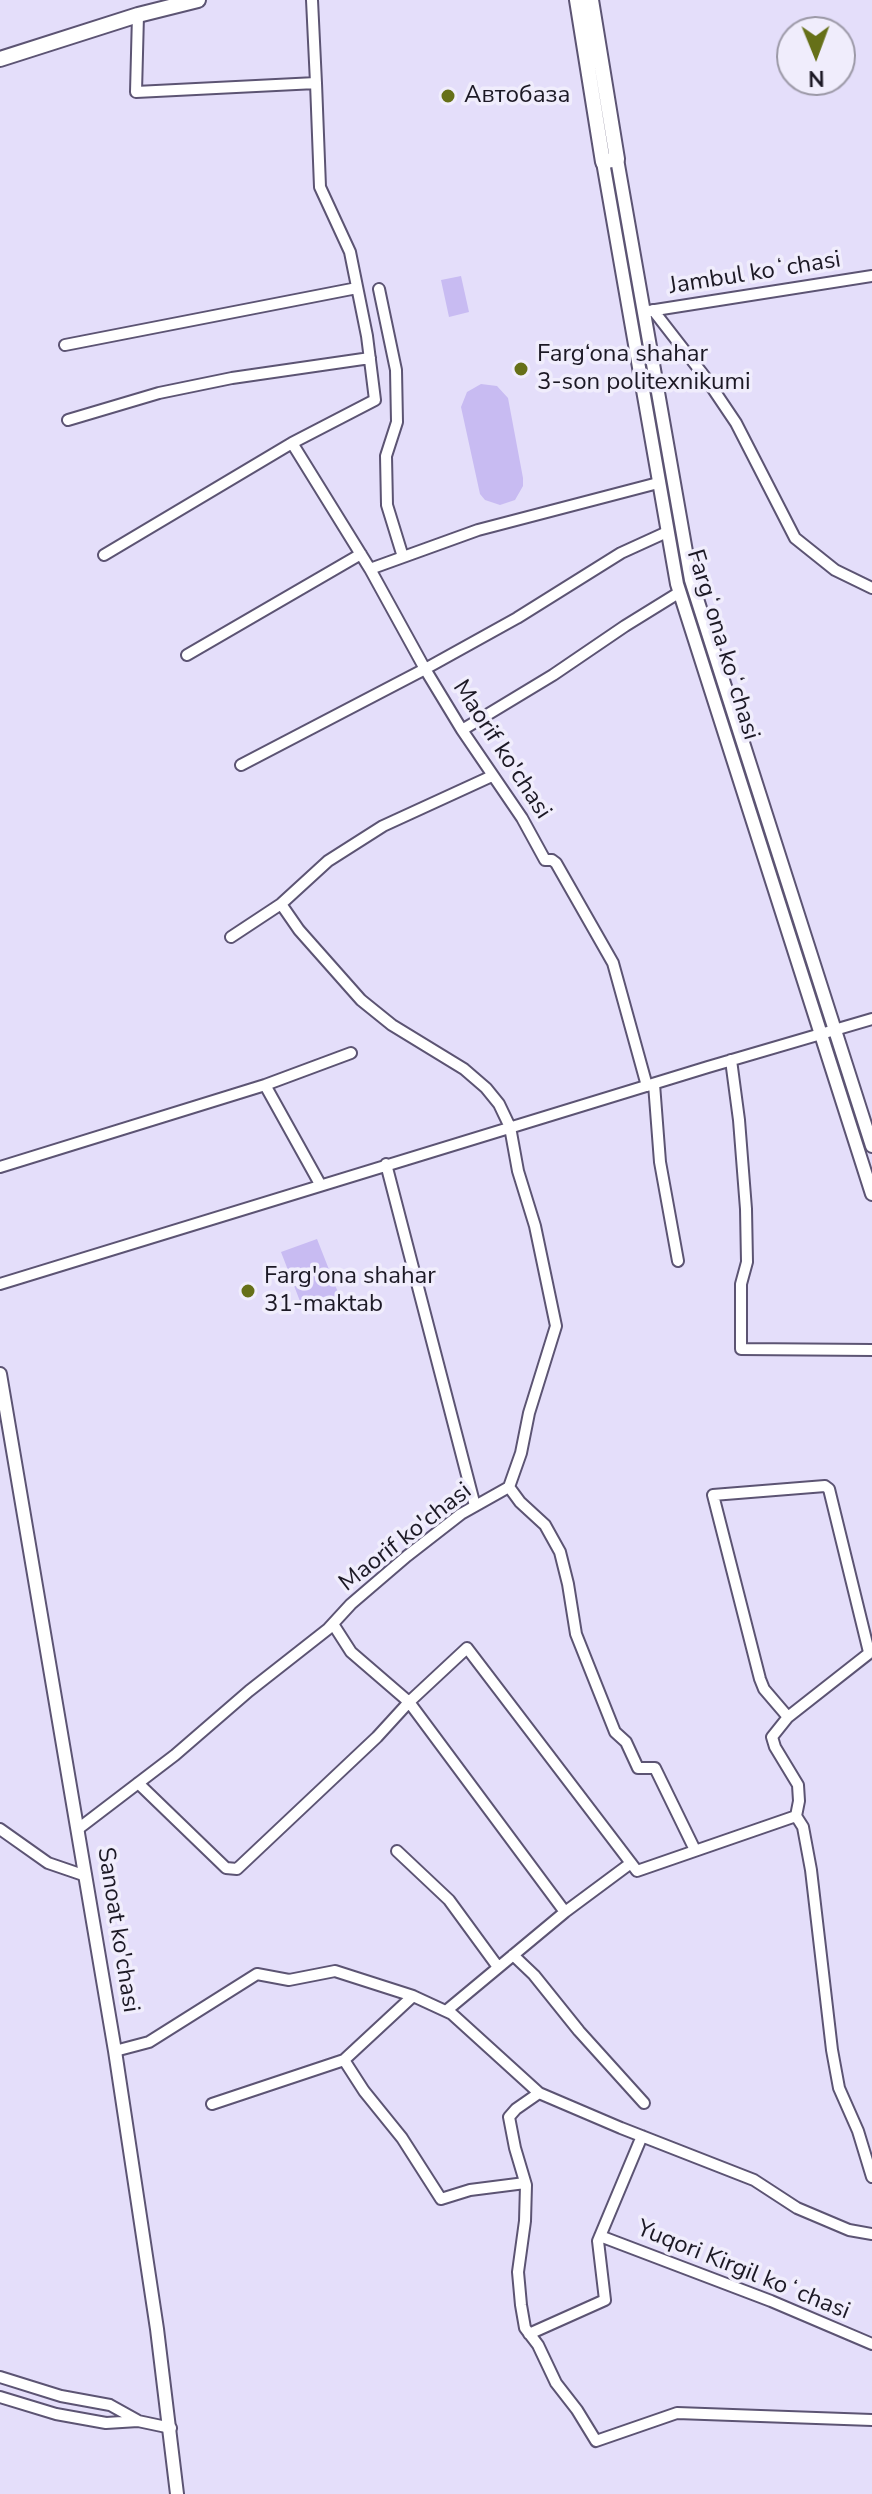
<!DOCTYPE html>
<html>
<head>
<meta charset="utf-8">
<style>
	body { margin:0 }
	#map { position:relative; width:872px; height:2494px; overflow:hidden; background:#e4defa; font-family:"Nunito Sans",sans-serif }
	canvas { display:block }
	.north { position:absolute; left:776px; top:16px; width:80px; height:80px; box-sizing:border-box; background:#f0edfc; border:2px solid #9b98a6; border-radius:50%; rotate:179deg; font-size:22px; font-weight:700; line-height:32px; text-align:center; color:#1c1925 }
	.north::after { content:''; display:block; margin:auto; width:28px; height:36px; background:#667018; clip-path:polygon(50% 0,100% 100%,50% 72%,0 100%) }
</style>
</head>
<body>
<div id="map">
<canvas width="872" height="2494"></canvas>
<div class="north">N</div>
</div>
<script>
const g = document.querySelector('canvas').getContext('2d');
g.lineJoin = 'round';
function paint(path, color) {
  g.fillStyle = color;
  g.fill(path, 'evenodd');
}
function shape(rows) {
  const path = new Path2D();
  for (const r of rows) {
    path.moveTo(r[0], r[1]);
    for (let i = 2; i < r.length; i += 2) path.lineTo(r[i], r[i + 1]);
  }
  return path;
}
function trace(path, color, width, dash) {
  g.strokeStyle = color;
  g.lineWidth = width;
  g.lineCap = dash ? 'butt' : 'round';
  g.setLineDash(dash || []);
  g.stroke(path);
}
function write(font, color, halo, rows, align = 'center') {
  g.font = font + ' "Nunito Sans",sans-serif';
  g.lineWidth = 7;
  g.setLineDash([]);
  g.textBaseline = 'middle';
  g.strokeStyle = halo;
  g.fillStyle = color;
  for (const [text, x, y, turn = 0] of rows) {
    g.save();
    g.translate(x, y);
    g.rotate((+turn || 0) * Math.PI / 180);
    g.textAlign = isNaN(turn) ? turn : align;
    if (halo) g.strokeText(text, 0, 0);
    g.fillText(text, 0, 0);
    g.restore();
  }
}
paint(shape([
	[461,276,469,312,449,317,441,280],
	[481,384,497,386,508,398,523,478,523,486,515,500,500,505,485,500,480,494,461,407,467,392],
	[317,1239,339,1295,303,1309,281,1252]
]), '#c8bbf2');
const minor = shape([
	[138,15,136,92,316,83,312,0],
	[379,289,396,370,397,422,386,456,387,505,403,557],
	[653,310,705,377,736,423,795,538,835,570,872,588],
	[649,311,872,276],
	[65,345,357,288],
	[68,420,159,393,232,378,370,358],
	[292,443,370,569,425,669,462,730,522,818,545,860,552,860,556,863,613,963,647,1086],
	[104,555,292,443,375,400,367,336,350,252,320,187,316,83],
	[370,569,478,530,658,483],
	[187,655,361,554],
	[462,730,553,675,625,626,680,592],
	[241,765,425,669,517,618,621,553,667,532],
	[231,937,281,904,328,861,383,826,492,776],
	[731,1060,739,1120,746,1209,747,1262,741,1284,741,1349,872,1350],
	[654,1084,660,1162,678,1261],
	[265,1085,320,1184],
	[386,1164,475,1506],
	[0,1167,265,1085,351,1053],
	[0,1284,708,1067,872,1019],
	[509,1487,520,1502,545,1525,560,1552,568,1584,576,1634,615,1732,626,1742,638,1768,655,1768,695,1850],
	[333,1624,351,1652,409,1702,565,1912,631,1863],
	[869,1652,829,1489,825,1486,713,1495,760,1679,764,1689,788,1717,872,1651],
	[138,1783,226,1868,237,1869,377,1737,409,1702,467,1648,637,1871,796,1816,799,1801,798,1785,775,1747,772,1737,788,1717],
	[796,1816,803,1827,811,1870,832,2050,839,2088,858,2131,872,2177],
	[0,1829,48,1863,86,1876],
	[78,1829,175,1755,249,1691,328,1629,351,1604,407,1556,461,1514,509,1487,521,1453,529,1413,556,1326,535,1226,518,1171,510,1127,499,1104,486,1088,464,1069,392,1025,361,1000,299,930,281,904],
	[397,1851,449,1900,498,1967],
	[513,1955,534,1975,579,2031,644,2103],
	[446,2011,565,1912],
	[115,2051,149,2042,257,1974,289,1980,335,1971,413,1996,452,2014,539,2093,516,2109,509,2117,515,2148,526,2185,525,2221,518,2272,521,2305,525,2328,538,2345,556,2383,577,2410,596,2441,677,2413,872,2420],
	[344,2060,364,2091,402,2138,441,2199,470,2190,525,2183],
	[539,2093,621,2128,754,2180,797,2208,849,2230,872,2234],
	[212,2104,344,2060,413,1996],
	[600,2236,771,2301,872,2344],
	[529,2334,605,2300,598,2241,642,2136],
	[0,2377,61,2396,110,2405,137,2420],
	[0,2397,56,2414,106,2423,138,2421,171,2428]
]);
const major = shape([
	[617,159,691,580,872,1146],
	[603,162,677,584,872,1194],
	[0,1374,115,2051,157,2329,177,2494]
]);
const highway = shape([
	[577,0,603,162,617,159,591,0],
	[0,59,138,15,198,0]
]);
trace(minor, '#5c5473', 14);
trace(major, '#5c5473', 16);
trace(highway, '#5c5473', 18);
trace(minor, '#fff', 10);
trace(major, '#fff', 12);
trace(highway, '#fff', 14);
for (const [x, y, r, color] of [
	[448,96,8,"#667018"],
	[521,369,8,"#667018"],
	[248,1291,8,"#667018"]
]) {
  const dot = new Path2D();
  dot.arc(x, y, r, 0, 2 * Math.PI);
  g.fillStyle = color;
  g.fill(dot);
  trace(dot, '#f0edfc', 3);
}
write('24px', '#1c1925', '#f0edfc', [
	["Автобаза",464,96],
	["Farg‘ona shahar",537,355],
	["3-son politexnikumi",537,383],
	["Farg'ona shahar",264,1277],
	["31-maktab",264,1305]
], 'left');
write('24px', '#1c1925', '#f0edfc', [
	["Jambul koʻchasi",755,274,-9],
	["Fargʻona koʻchasi",722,645,73],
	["Maorif ko'chasi",501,750,57],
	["Maorif ko'chasi",406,1538,-38],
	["Sanoat ko'chasi",117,1930,81],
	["Yuqori Kirgil koʻchasi",743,2271,22]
]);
</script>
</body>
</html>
